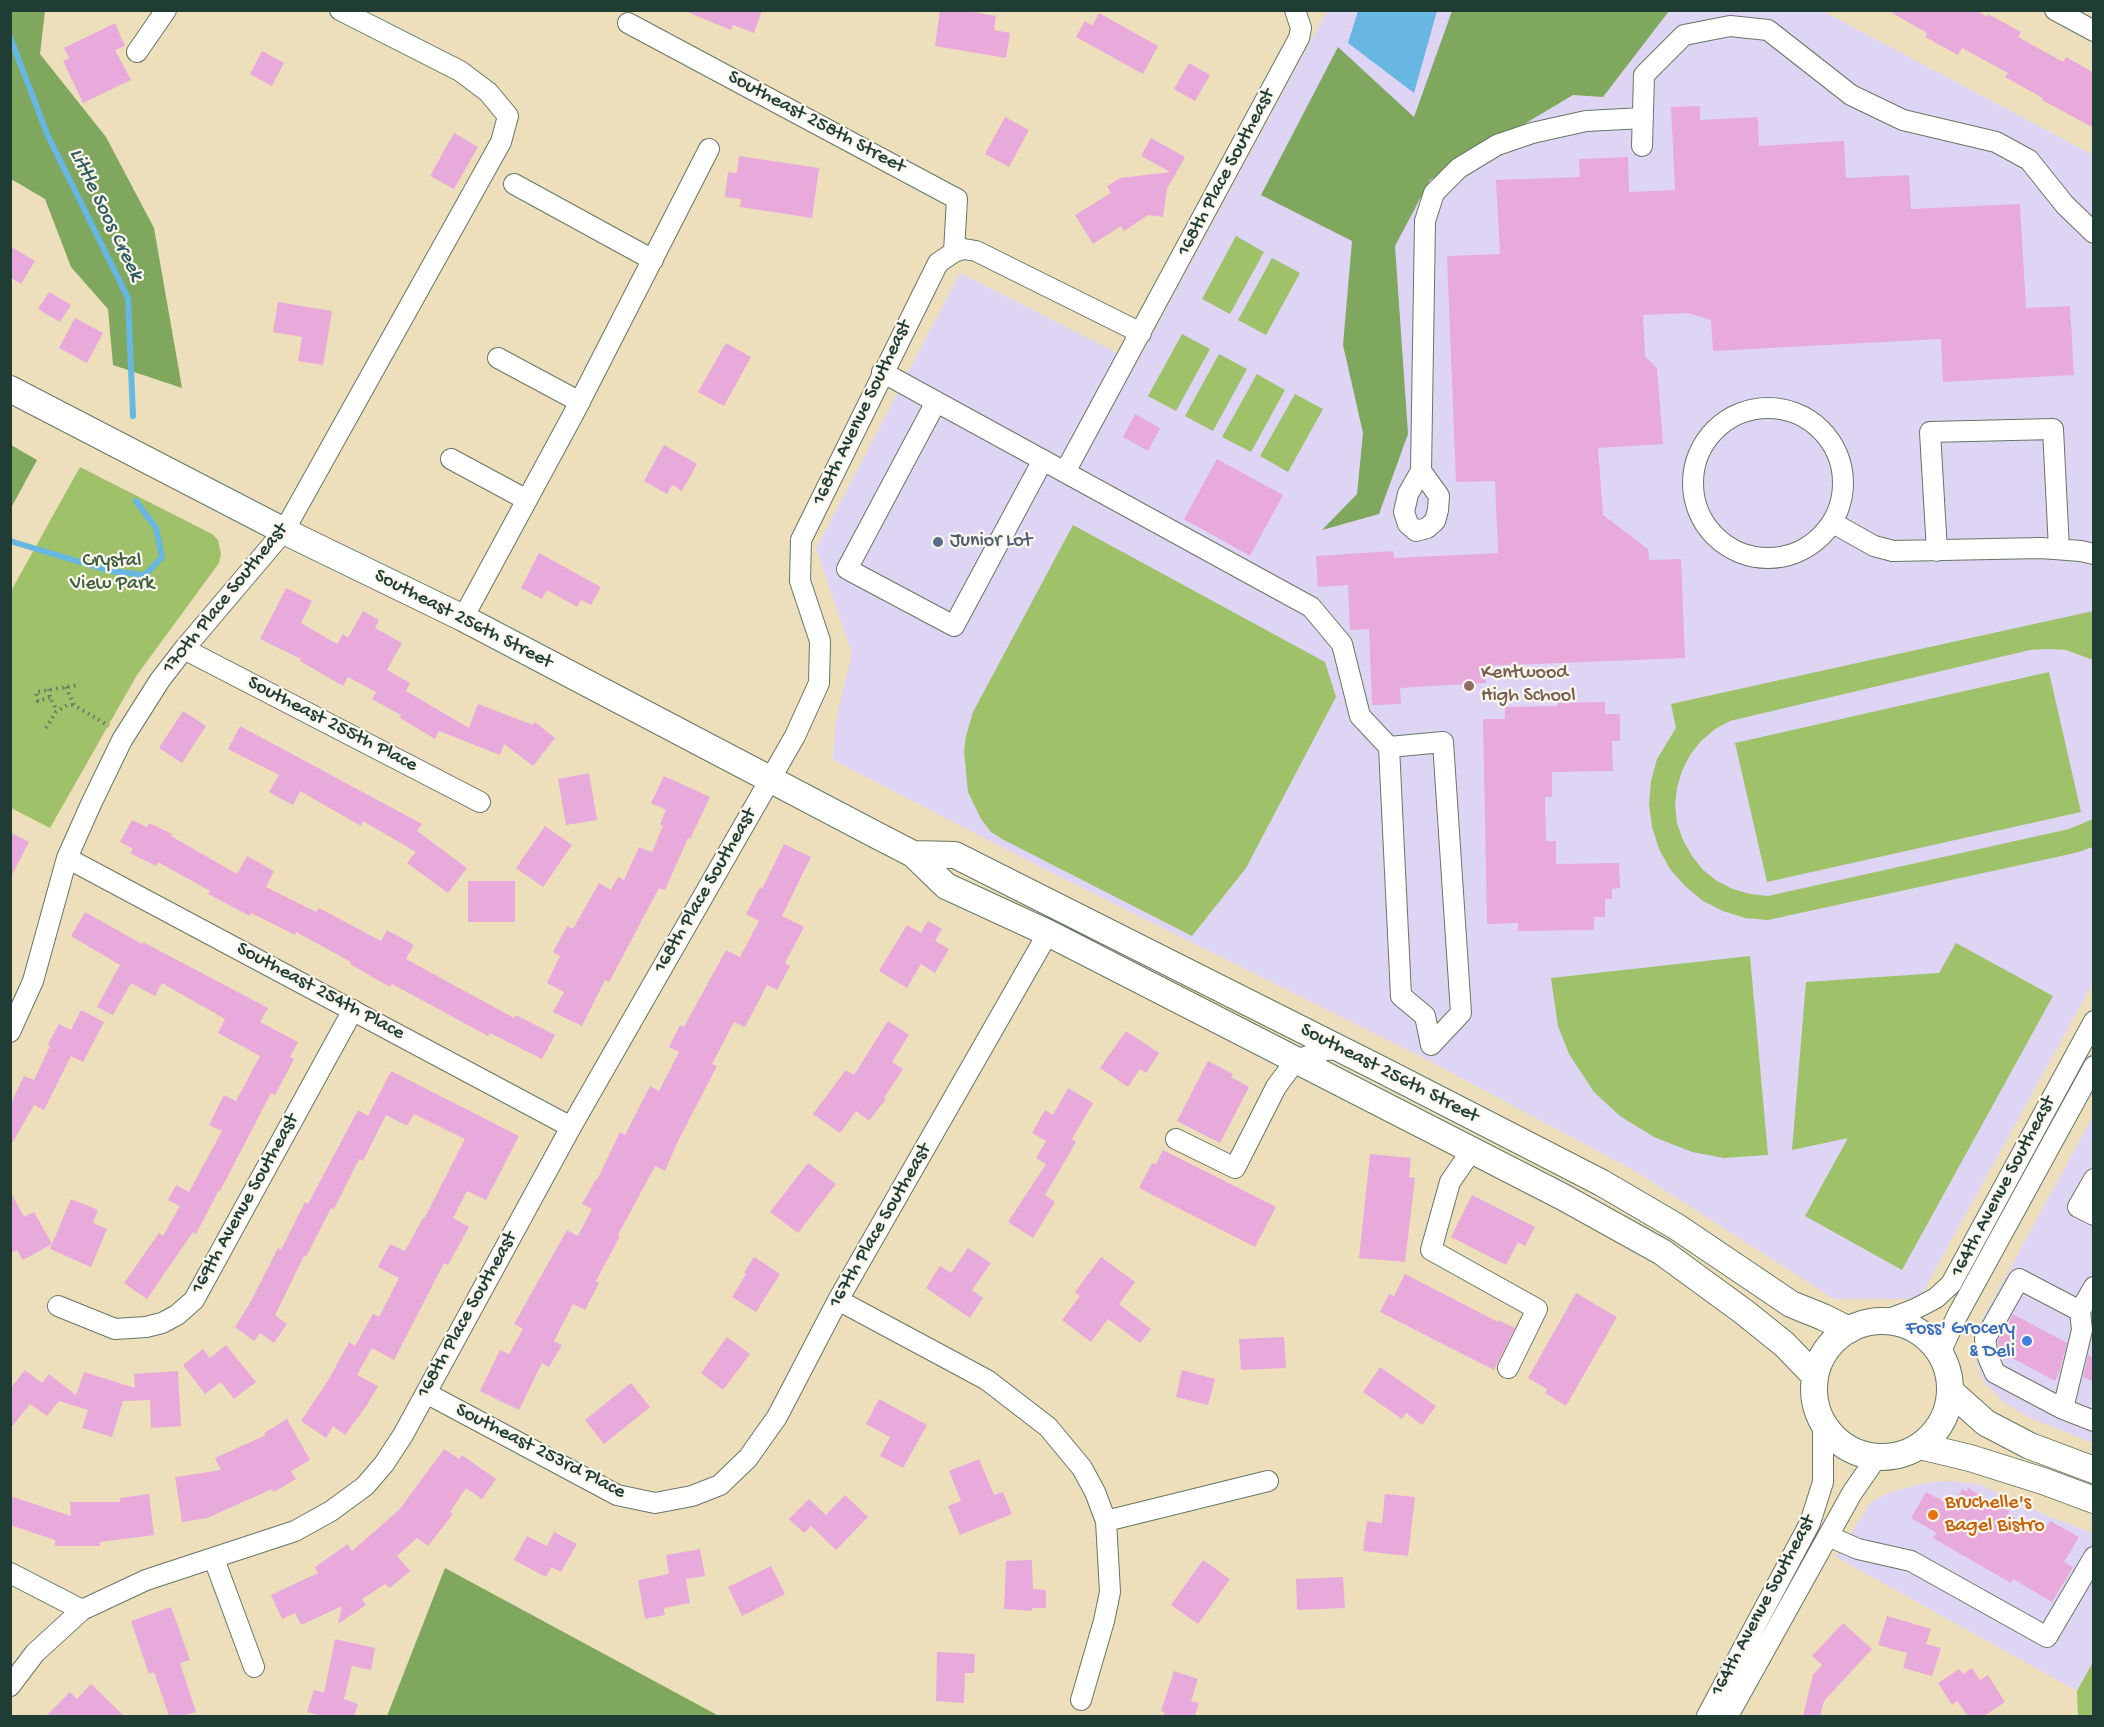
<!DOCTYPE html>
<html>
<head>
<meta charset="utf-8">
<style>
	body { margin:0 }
	#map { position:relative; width:2104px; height:1727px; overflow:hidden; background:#eddfbc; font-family:"Gochi Hand",sans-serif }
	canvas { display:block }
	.frame { position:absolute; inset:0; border:12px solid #1f3d34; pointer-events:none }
</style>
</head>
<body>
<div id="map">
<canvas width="2104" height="1727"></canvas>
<div class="frame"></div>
</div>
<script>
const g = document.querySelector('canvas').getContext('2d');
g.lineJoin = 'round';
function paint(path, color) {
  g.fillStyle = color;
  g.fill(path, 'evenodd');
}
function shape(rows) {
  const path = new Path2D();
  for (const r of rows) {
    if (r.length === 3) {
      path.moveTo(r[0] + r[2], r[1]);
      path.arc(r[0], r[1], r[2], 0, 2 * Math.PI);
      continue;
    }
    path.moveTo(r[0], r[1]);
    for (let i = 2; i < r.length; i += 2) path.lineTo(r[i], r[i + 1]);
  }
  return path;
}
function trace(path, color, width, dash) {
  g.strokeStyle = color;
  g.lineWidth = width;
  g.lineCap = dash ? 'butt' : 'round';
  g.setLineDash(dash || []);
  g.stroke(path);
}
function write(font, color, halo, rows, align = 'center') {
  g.font = font + ' "Gochi Hand",sans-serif';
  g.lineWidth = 4.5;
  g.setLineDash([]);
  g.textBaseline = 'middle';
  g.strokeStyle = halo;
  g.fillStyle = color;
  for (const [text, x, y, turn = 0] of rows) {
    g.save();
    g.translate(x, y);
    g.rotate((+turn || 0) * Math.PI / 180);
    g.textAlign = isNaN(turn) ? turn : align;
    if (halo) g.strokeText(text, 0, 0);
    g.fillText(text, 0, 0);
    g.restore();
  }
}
paint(shape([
	[1327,11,1823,11,2093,155,2093,983,1919,1299,1834,1299,1633,1170,1422,1057,1052,873,833,760,836,720,852,653,816,549,960,273,1137,363],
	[2093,1116,2093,1443,2030,1418,2005,1403,1984,1382,1977,1364,1976,1339,1979,1325],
	[1951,1481,1979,1484,2048,1516,2093,1533,2093,1662,2077,1691,1836,1557,1871,1502,1886,1494,1908,1487,1931,1482]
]), '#ded5f5');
paint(shape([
	[1236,236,1264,252,1230,314,1202,299],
	[1272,258,1300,273,1266,335,1238,320],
	[1182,334,1210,349,1176,411,1148,396],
	[1219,354,1247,369,1213,431,1185,416],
	[1257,374,1285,390,1251,452,1222,437],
	[1295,394,1323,409,1288,472,1260,456],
	[80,467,212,534,218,540,221,554,219,563,137,675,50,828,11,808,11,591],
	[1073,525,1325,662,1336,697,1246,868,1192,936,1002,839,991,832,981,819,968,792,964,751,966,736,973,712],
	[2093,611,2093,660,2066,650,2048,649,2030,650,1730,721,1715,729,1701,741,1690,755,1682,771,1677,788,1675,805,1677,823,1683,840,1692,856,1703,870,1717,881,1733,889,1750,894,1768,896,2069,829,2093,819,2093,847,2075,853,1768,920,1745,918,1723,911,1703,901,1685,886,1670,869,1659,849,1652,827,1649,804,1651,781,1657,759,1676,728,1671,704],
	[2049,672,2081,812,1767,882,1735,743],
	[1956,943,2053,996,1902,1270,1805,1216,1848,1138,1792,1150,1806,982,1939,973],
	[1750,956,1768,1155,1724,1158,1692,1152,1654,1137,1620,1116,1594,1092,1569,1054,1558,1026,1551,978],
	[2093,1662,2093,1716,2078,1716,2077,1691]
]), '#9fc169');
paint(shape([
	[11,10,45,11,40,54,106,137,154,228,182,388,113,365,108,309,71,267,45,199,11,179],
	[1452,11,1669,11,1603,97,1573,95,1430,180,1395,246,1408,434,1379,514,1322,530,1357,494,1363,433,1343,345,1352,241,1261,195,1338,47,1414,117],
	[11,445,37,460,11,508],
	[445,1568,719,1716,387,1716]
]), '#7fa75d');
paint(shape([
	[1358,11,1437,11,1414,93,1348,43]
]), '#68b7e3');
trace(shape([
	[10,37,48,136,128,298,133,416],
	[10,541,110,571,145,575,162,557,156,528,136,501]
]), '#68b7e3', 6);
paint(shape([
	[682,10,762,10,754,33,733,25,731,30],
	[940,10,962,10,996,16,994,30,1010,33,1006,58,935,46],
	[1887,10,1976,10,1987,17,1988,14,2021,32,2018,37,2063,62,2066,57,2094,73,2094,128,2042,100,2043,98,2005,77,2008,73,1962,48,1958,55,1925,37,1927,33],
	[1099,13,1158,46,1143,74,1076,37,1085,21,1092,26],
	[115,23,125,46,115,50,131,80,83,103,63,61,69,58,64,48],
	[262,51,284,63,272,86,250,74],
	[1189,63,1210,75,1195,101,1174,89],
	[1700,106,1700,120,1758,117,1759,146,1844,141,1846,178,1909,175,1911,209,2020,204,2026,308,2070,306,2074,375,1943,382,1941,339,1713,351,1711,320,1688,313,1643,315,1645,356,1657,368,1663,444,1598,448,1603,515,1648,549,1649,560,1681,559,1685,658,1485,666,1486,683,1400,688,1401,704,1372,705,1369,629,1350,630,1348,585,1318,587,1316,556,1393,551,1394,558,1498,553,1495,481,1456,482,1447,256,1500,254,1496,180,1580,177,1579,159,1628,157,1629,192,1675,190,1671,107],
	[1005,117,1029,130,1009,167,985,154],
	[454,133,478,147,454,189,430,176],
	[1151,138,1185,157,1167,189,1163,217,1148,215,1124,231,1121,226,1093,244,1075,215,1111,193,1107,186,1120,178,1170,172,1141,156],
	[739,156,819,168,812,218,740,207,741,199,725,197,728,172,737,173],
	[10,246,35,261,21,284,10,277],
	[49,292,71,305,60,322,38,309],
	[278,302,332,311,323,365,298,361,302,337,273,332],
	[75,318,103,333,87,363,59,348],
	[726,343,751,357,724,406,698,392],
	[1135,414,1160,428,1148,451,1123,437],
	[664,445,697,464,682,491,672,485,667,494,644,481],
	[1217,459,1283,495,1250,556,1184,519],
	[539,553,601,587,591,605,581,600,577,607,547,590,542,599,521,588],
	[286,588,312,601,301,623,337,644,343,634,348,638,363,611,379,620,375,628,402,643,387,670,410,683,406,691,469,728,478,704,533,725,535,722,555,738,533,766,504,744,500,755,439,731,435,739,400,718,401,715,372,699,376,692,348,677,343,686,300,661,301,659,260,639],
	[1605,702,1605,714,1620,714,1620,741,1612,741,1613,771,1552,772,1552,797,1545,797,1546,841,1556,841,1556,864,1619,863,1620,888,1612,889,1612,899,1605,899,1605,917,1594,917,1594,930,1518,931,1518,923,1487,924,1483,719,1505,719,1505,707,1557,706,1557,703],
	[183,711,206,726,182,763,159,748],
	[240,726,422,824,417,831,467,868,448,893,407,863,416,852,363,821,361,826,300,791,293,805,269,792,279,775,228,749],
	[589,773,597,820,566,825,558,779],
	[664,776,710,797,690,839,688,838,665,890,659,888,609,982,605,980,582,1026,553,1012,564,992,547,983,560,956,553,952,567,926,573,929,599,883,611,890,618,877,624,880,639,847,652,852,663,826,660,824,666,810,651,803],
	[132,820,147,827,149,823,172,834,171,836,237,874,247,856,274,871,266,887,316,912,319,908,381,941,387,930,414,945,406,959,514,1018,516,1015,555,1035,542,1059,490,1033,488,1036,392,984,390,987,350,964,351,962,296,932,295,935,251,913,250,916,208,894,210,891,158,862,156,866,130,853,133,849,120,842],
	[545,826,572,845,543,887,516,868],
	[10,832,29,842,10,879],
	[784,844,811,857,782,916,804,927,785,963,790,966,777,990,767,985,745,1027,734,1022,712,1064,717,1066,677,1143,665,1171,655,1166,618,1235,620,1236,596,1281,599,1283,585,1310,573,1304,554,1341,562,1345,549,1367,542,1363,519,1410,480,1391,500,1350,509,1354,523,1329,514,1324,567,1230,578,1236,592,1209,582,1204,596,1179,597,1180,620,1132,625,1135,650,1086,659,1091,679,1052,669,1047,680,1025,684,1027,726,950,740,957,759,921,746,914,760,887,762,889],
	[468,881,515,881,515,922,468,922],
	[85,912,142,944,143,942,268,1008,260,1022,298,1042,290,1057,294,1059,275,1095,271,1093,220,1191,219,1190,196,1234,193,1232,147,1299,124,1283,159,1233,163,1236,180,1206,168,1200,176,1185,189,1192,222,1131,209,1125,224,1095,236,1101,260,1056,218,1033,225,1019,162,983,155,996,131,983,113,1015,97,1007,120,965,71,936],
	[928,921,942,929,935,941,949,949,935,973,921,964,907,988,879,971,907,925,921,933],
	[81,1010,104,1022,83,1062,71,1056,44,1110,34,1105,10,1147,10,1105,24,1076,34,1080,50,1046,48,1044,59,1024,71,1030],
	[888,1021,909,1035,892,1062,903,1069,884,1098,886,1099,869,1121,856,1111,840,1133,813,1114,846,1070,854,1075],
	[1126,1031,1159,1053,1146,1073,1140,1069,1128,1087,1100,1068],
	[1208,1061,1233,1074,1231,1077,1249,1087,1220,1143,1177,1121],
	[391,1071,519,1136,486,1200,467,1191,453,1218,469,1227,448,1265,444,1263,394,1360,372,1348,357,1375,378,1386,367,1405,345,1435,333,1426,326,1438,301,1421,329,1379,349,1342,355,1346,373,1314,379,1317,399,1278,378,1267,390,1244,405,1251,423,1218,424,1219,465,1139,414,1114,407,1126,386,1115,363,1161,359,1159,334,1209,331,1208,306,1257,304,1256,275,1315,287,1324,274,1343,260,1333,254,1341,235,1327,250,1303,278,1248,281,1250,305,1202,308,1204,358,1110,368,1116],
	[1068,1088,1093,1103,1072,1139,1076,1142,1045,1195,1055,1202,1033,1238,1008,1222,1046,1164,1036,1158,1046,1141,1032,1133,1045,1110,1053,1115],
	[1163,1150,1276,1207,1255,1247,1139,1188,1152,1163,1156,1164],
	[1370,1154,1411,1158,1409,1177,1415,1178,1405,1262,1359,1258],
	[808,1163,836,1184,798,1233,770,1212],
	[10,1191,24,1217,34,1212,52,1244,23,1260,17,1250,10,1253],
	[1472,1195,1535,1227,1525,1246,1518,1242,1506,1265,1451,1237],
	[71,1199,98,1210,93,1223,107,1229,91,1267,50,1249],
	[968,1248,991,1263,972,1290,983,1298,970,1318,926,1288,940,1266,951,1273],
	[754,1257,780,1274,756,1312,732,1297,746,1274,744,1273],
	[1101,1257,1135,1282,1119,1304,1151,1329,1140,1343,1108,1319,1091,1342,1062,1320,1080,1296,1075,1292],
	[1405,1274,1498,1322,1498,1320,1515,1328,1494,1370,1380,1312,1389,1294,1394,1296],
	[1576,1293,1617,1317,1566,1406,1545,1393,1547,1389,1528,1378],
	[2013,1314,2067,1343,2059,1373,2055,1381,1999,1351,1998,1341],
	[727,1337,750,1354,723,1390,701,1373],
	[1284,1337,1286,1368,1241,1370,1239,1339],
	[226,1345,256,1382,234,1399,221,1382,205,1394,183,1365,203,1349,210,1358],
	[2088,1355,2094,1358,2094,1382,2083,1377],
	[1380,1367,1436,1406,1422,1425,1406,1413,1402,1419,1363,1392],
	[25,1370,42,1383,49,1374,76,1395,84,1372,135,1388,134,1374,178,1371,181,1426,151,1428,150,1400,123,1401,112,1437,82,1428,88,1410,59,1401,47,1416,30,1404,10,1429,10,1389],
	[1182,1370,1215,1379,1208,1405,1176,1397],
	[631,1383,650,1407,604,1444,585,1420],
	[879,1399,927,1425,903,1468,880,1456,890,1437,866,1424],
	[287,1419,310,1460,291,1471,296,1479,274,1492,272,1489,207,1518,182,1522,175,1477,221,1470,215,1458,266,1435,264,1433],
	[444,1449,459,1459,462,1455,496,1479,482,1499,466,1488,450,1512,453,1514,428,1546,417,1538,397,1556,410,1571,390,1588,385,1584,362,1599,366,1605,338,1624,342,1606,301,1625,295,1613,282,1619,271,1595,318,1573,315,1567,348,1544,352,1551,399,1510],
	[979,1459,994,1495,1003,1492,1012,1514,960,1535,948,1506,961,1501,949,1471],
	[1968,1488,2009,1511,2008,1514,2042,1534,2050,1521,2079,1537,2064,1562,2073,1567,2052,1602,2013,1579,2011,1583,1933,1538,1937,1533,1911,1518,1926,1492,1952,1506,1962,1489,1967,1492],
	[149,1494,154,1535,100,1542,100,1546,55,1546,55,1540,10,1525,10,1496,71,1516,70,1502,120,1502,120,1498],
	[1385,1494,1415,1497,1408,1556,1363,1551,1367,1521,1382,1523],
	[845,1495,868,1517,836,1550,811,1526,804,1533,789,1519,809,1499,826,1515],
	[554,1532,577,1544,561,1572,551,1567,546,1577,514,1560,527,1536,547,1546],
	[700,1549,705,1576,686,1579,690,1603,664,1608,665,1615,645,1619,638,1580,669,1574,666,1555],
	[1032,1560,1033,1589,1046,1590,1046,1608,1032,1608,1032,1611,1004,1609,1006,1561],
	[1203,1560,1230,1579,1198,1624,1171,1605],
	[771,1566,785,1594,742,1616,728,1587],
	[1343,1577,1345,1608,1297,1610,1296,1579],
	[171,1607,190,1660,180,1663,196,1712,182,1716,169,1716,154,1672,149,1674,131,1621],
	[1887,1616,1931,1629,1926,1644,1941,1648,1932,1676,1903,1668,1907,1653,1878,1645],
	[1843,1623,1872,1649,1824,1701,1820,1716,1803,1716,1813,1675,1822,1665,1812,1656],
	[335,1639,375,1648,371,1670,352,1666,344,1699,358,1704,354,1716,322,1716,307,1712,314,1690,324,1693],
	[937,1652,975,1654,974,1673,965,1673,964,1703,936,1701],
	[1972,1668,1980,1680,1988,1675,2005,1702,1984,1716,1968,1716,1957,1701,1952,1705,1938,1683,1959,1669,1963,1674],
	[1174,1671,1198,1679,1191,1701,1199,1703,1195,1716,1163,1716,1165,1712,1161,1711],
	[91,1684,124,1716,46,1716,70,1692,77,1699]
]), '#e8aada');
const minor = shape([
	[2055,10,2094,31],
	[628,23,957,199,954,252],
	[137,52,166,10],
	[1642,146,1644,75,1684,35,1730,26,1768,30,1851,95,1903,120,1996,142,2029,160,2065,205,2094,233],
	[514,184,653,260],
	[498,358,580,402],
	[882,372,1311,607,1342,644,1360,716,1389,747],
	[936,402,847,569,954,626,1043,460],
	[1768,483,75],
	[451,459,527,500],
	[1421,471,1439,496,1438,510,1435,521,1427,528,1416,531,1408,524,1404,512,1408,494,1421,471,1425,221,1434,193,1459,168,1497,145,1532,133,1586,121,1643,118],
	[1065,472,1299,38,1301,28,1295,10],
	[1833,523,1874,546,1893,551,2041,548,2081,551,2094,554],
	[1937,551,1930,432,2053,429,2059,549],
	[463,618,574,413,709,149],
	[184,649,480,802],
	[1443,742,1461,1013,1431,1045,1425,1016,1401,996,1389,747,1443,742],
	[67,858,571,1127],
	[10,1032,33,981,67,858,91,804,122,740,160,680,184,649,284,531,501,142,508,116,488,92,460,71,340,10],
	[1176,1139,1235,1168,1276,1087,1296,1060,1326,1050,1341,1049],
	[1472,1150,1450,1182,1431,1250,1537,1309,1508,1368],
	[2094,1179,2078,1207,2094,1215],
	[2094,1287,2080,1311,2082,1330,2063,1409,2094,1421],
	[838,1300,987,1380,1048,1427,1082,1468,1095,1492,1106,1521,1110,1592,1104,1621,1081,1700],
	[58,1306,115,1329,146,1327,162,1323,177,1315,194,1300,353,1010],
	[1884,1321,1915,1309,1936,1298,1951,1284,2094,1021],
	[1940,1353,1957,1316,2094,1066],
	[426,1393,617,1495,655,1503,692,1496,720,1485,748,1458,777,1417,838,1300,1048,933],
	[2063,1409,1995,1373,1988,1357,1985,1339,2019,1279,2080,1311],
	[1106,1521,1268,1481],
	[1828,1536,1858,1549,1911,1561,2047,1637,2094,1557],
	[214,1559,254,1667],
	[10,1573,82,1610],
	[10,1686,35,1653,82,1610,146,1580,295,1531,331,1511,365,1486,384,1464,403,1435,571,1127,795,736,819,683,820,641,800,581,801,540,938,263,954,252,964,249,976,251,1141,333],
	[1707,1716,1810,1523,1823,1482,1823,1423],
	[1728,1716,1852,1493,1877,1457]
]);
const major = shape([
	[10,389,284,531,463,618,880,837,913,854,946,886,1048,933,1563,1197,1662,1252,1744,1312,1784,1344,1815,1376],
	[913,854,955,855,1384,1071,1602,1183,1677,1227,1791,1304,1823,1317,1849,1330],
	[1882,1389,68],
	[1950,1391,1986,1423,2030,1446,2094,1470],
	[1920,1446,1970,1458,2043,1481,2094,1500]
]);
trace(minor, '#677664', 22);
trace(major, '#677664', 28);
trace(shape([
	[66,687,74,705,109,726],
	[49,689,50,698,57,710],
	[50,698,38,701,36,692,78,685],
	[46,728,56,712,67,705,74,705]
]), '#677664', 4, [1.5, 4.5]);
trace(minor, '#fff', 20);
trace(major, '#fff', 26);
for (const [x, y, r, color] of [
	[938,542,6,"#5c6f8a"],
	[1469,686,6,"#8d6e63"],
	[2027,1341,6,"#3f7fe0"],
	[1933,1515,6,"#e8710a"]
]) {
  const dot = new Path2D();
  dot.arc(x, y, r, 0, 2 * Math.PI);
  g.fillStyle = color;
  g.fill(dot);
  trace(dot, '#fbf7ec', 2);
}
write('20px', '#1f3d34', '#fbf7ec', [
	["Southeast 258th Street",816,123,28],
	["168th Place Southeast",1227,173,-62],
	["168th Avenue Southeast",863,413,-64],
	["170th Place Southeast",226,599,-51],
	["Southeast 256th Street",463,620,27],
	["Southeast 255th Place",332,725,27],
	["168th Place Southeast",706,891,-60],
	["Southeast 254th Place",320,992,28],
	["Southeast 256th Street",1389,1074,27],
	["164th Avenue Southeast",2004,1187,-62],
	["169th Avenue Southeast",246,1204,-61],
	["167th Place Southeast",881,1226,-60],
	["168th Place Southeast",468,1315,-61],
	["Southeast 253rd Place",540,1452,27],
	["164th Avenue Southeast",1764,1606,-62]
]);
write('20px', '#4e5e75', '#fbf7ec', [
	["Junior Lot",950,542]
], 'left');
write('20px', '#3f5e41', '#fbf7ec', [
	["Crystal",112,562],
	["View Park",112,585]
]);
write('20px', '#785e54', '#fbf7ec', [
	["Kentwood",1481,674],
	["High School",1481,697]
], 'left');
write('20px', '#366cbe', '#fbf7ec', [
	["Foss' Grocery",2015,1330],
	["& Deli",2015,1353]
], 'right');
write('20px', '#c56008', '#fbf7ec', [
	["Bruchelle's",1945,1504],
	["Bagel Bistro",1945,1527]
], 'left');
write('italic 21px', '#315c60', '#fbf7ec', [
	["Little Soos Creek",105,215,64]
]);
</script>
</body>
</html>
